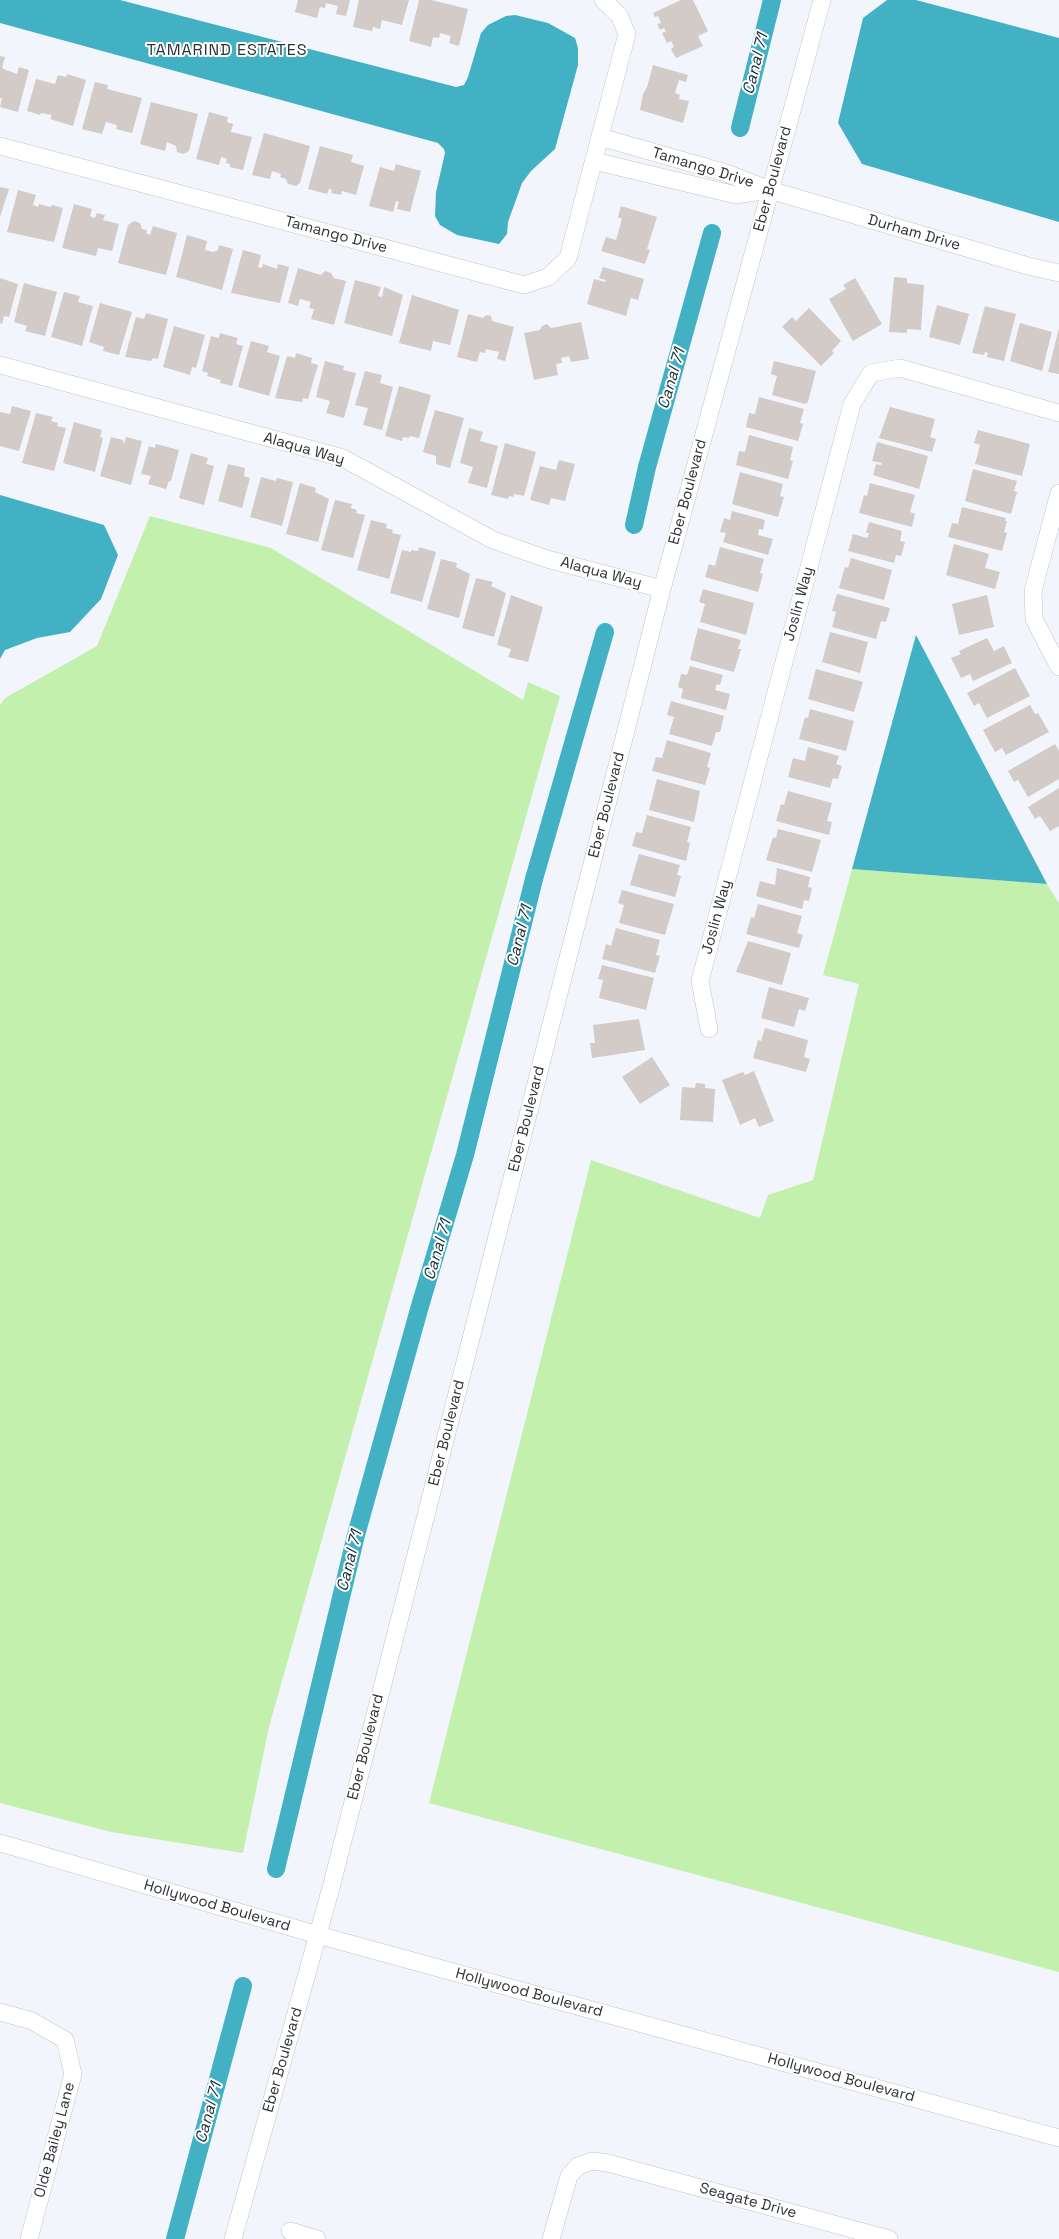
<!DOCTYPE html>
<html>
<head>
<meta charset="utf-8">
<style>
	body { margin:0 }
	canvas { display:block; background:#f2f5fc }
</style>
</head>
<body>
<canvas width="1059" height="2239"></canvas>
<script>
const g = document.querySelector('canvas').getContext('2d');
g.lineJoin = 'round';
function paint(path, color) {
  g.fillStyle = color;
  g.fill(path, 'evenodd');
}
function shape(rows) {
  const path = new Path2D();
  for (const r of rows) {
    path.moveTo(r[0], r[1]);
    for (let i = 2; i < r.length; i += 2) path.lineTo(r[i], r[i + 1]);
  }
  return path;
}
function trace(path, color, width, dash) {
  g.strokeStyle = color;
  g.lineWidth = width;
  g.lineCap = dash ? 'butt' : 'round';
  g.setLineDash(dash || []);
  g.stroke(path);
}
function write(font, color, halo, rows, align = 'center') {
  g.font = font + ' "Space Grotesk",sans-serif';
  g.lineWidth = 4;
  g.setLineDash([]);
  g.textBaseline = 'middle';
  g.strokeStyle = halo;
  g.fillStyle = color;
  for (const [text, x, y, turn = 0] of rows) {
    g.save();
    g.translate(x, y);
    g.rotate((+turn || 0) * Math.PI / 180);
    g.textAlign = isNaN(turn) ? turn : align;
    if (halo) g.strokeText(text, 0, 0);
    g.fillText(text, 0, 0);
    g.restore();
  }
}
paint(shape([
	[150,516,271,548,523,700,528,682,560,696,269,1727,243,1853,111,1832,0,1803,0,705,5,698,97,646],
	[852,869,1047,884,1059,903,1059,1972,429,1803,591,1160,760,1218,768,1195,813,1180,859,984,823,975]
]), '#c4f0ad');
paint(shape([
	[0,0,120,0,456,87,464,85,468,77,481,33,488,25,506,16,515,15,548,23,575,38,578,48,578,65,555,149,531,171,522,183,508,222,507,234,499,244,457,235,440,225,435,216,436,192,445,153,444,149,438,143,0,23],
	[887,0,916,0,1059,38,1059,222,862,164,838,123,863,18],
	[0,495,104,525,118,555,101,599,70,632,37,638,5,650,0,659],
	[916,635,1047,884,852,869]
]), '#41b1c3');
trace(shape([
	[740,128,772,0],
	[634,525,647,467,712,233],
	[276,1869,356,1535,420,1306,465,1155,534,879,605,632],
	[175,2239,243,1986]
]), '#41b1c3', 18);
paint(shape([
	[298,0,350,0,346,16,336,14,338,6,326,3,325,8,320,7,317,18,295,12],
	[359,0,409,0,402,25,382,20,380,29,373,27,372,31,353,27],
	[419,0,431,0,468,9,459,46,449,43,451,36,440,33,439,38,433,37,431,47,409,41],
	[681,0,693,0,708,31,698,36,703,46,676,58,671,49,674,47,671,41,667,43,662,33,666,31,664,28,660,30,657,24,661,23,658,16,655,17,653,13],
	[0,56,5,57,2,68,6,70,17,74,19,67,29,70,18,112,0,107,2,98,0,98],
	[653,65,688,75,686,82,679,80,675,93,680,95,679,99,689,101,683,123,640,110,643,94,647,87],
	[67,74,86,80,73,126,50,119,52,115,41,113,40,115,27,111,36,79,55,84,58,75,66,77],
	[95,82,108,85,107,89,142,98,132,133,116,129,117,125,106,122,102,134,82,129],
	[151,102,198,114,189,151,183,154,177,152,176,146,167,142,165,151,140,144],
	[209,112,228,117,227,122,233,124,231,132,252,137,243,170,230,167,230,164,226,163,227,159,221,157,219,165,196,159],
	[264,133,310,146,300,183,296,186,288,184,286,179,280,177,281,174,272,171,270,179,252,175],
	[320,146,353,155,351,162,364,166,356,195,342,191,341,195,331,193,332,190,329,189,327,194,308,189],
	[396,164,421,171,410,212,397,209,399,202,396,201,393,212,369,206,380,167,394,171],
	[0,187,9,189,0,217],
	[18,190,36,195,33,205,38,207,39,204,51,207,52,205,63,208,54,242,7,232],
	[74,204,92,209,90,216,95,218,97,213,105,215,103,220,119,224,112,251,98,248,96,256,62,248],
	[621,206,657,217,647,249,650,250,645,264,601,251,606,237,616,240,622,219,618,217],
	[134,221,140,223,142,229,147,230,146,233,150,235,153,226,177,233,166,275,118,263,128,225],
	[187,235,207,241,205,250,213,252,218,250,219,245,233,249,222,290,176,277],
	[243,250,261,255,258,267,262,268,263,264,277,269,278,264,289,267,280,303,231,293],
	[603,267,644,279,638,300,631,298,626,316,587,304,594,279,605,282,606,280,599,278],
	[298,268,321,275,325,271,331,273,334,278,346,281,334,325,311,319,314,309,309,308,311,302,300,299,298,306,288,303],
	[894,277,907,278,907,283,924,285,921,330,907,329,907,333,889,332],
	[0,278,18,284,9,317,4,316,2,324,0,323],
	[855,278,882,324,853,341,829,299,846,289,843,285],
	[355,280,381,287,378,296,382,297,384,287,403,295,392,336,344,323],
	[24,283,57,292,45,336,25,331,27,326,14,322],
	[64,292,80,296,78,302,93,306,82,346,51,337],
	[412,295,459,310,450,345,433,341,431,351,399,343],
	[100,303,132,312,119,355,103,351,104,347,89,342],
	[937,305,969,314,960,345,929,337],
	[985,306,1016,314,1004,361,987,357,988,353,985,352,984,355,972,353],
	[809,308,841,341,832,351,834,353,821,366,782,327,792,317,796,321],
	[146,313,168,319,158,359,153,358,151,361,125,357,136,317,144,319],
	[468,314,483,318,486,315,491,316,492,321,514,327,505,361,497,359,499,352,486,349,485,353,480,352,477,362,457,357],
	[581,322,589,359,571,362,569,356,561,358,562,363,556,364,558,375,534,380,524,333,540,330,542,326,547,324,551,328],
	[1020,323,1052,332,1042,371,1010,361],
	[174,326,205,335,196,368,192,367,190,375,163,367],
	[1059,328,1059,374,1048,372],
	[220,333,238,338,236,344,243,346,232,386,220,383,221,380,207,376,208,373,202,371,211,336,219,338],
	[251,341,269,346,267,352,280,356,269,396,238,387],
	[296,353,312,358,311,363,318,365,308,399,303,398,302,402,275,398,287,356,295,358],
	[325,361,344,366,343,370,356,373,344,418,326,413,330,401,316,397],
	[774,361,816,371,808,402,805,404,772,395,777,376,771,374],
	[365,371,382,375,380,383,393,387,382,430,363,425,368,408,355,405],
	[399,386,431,395,419,438,410,436,409,438,403,437,402,441,385,436],
	[759,397,804,409,800,423,803,424,798,441,746,427,749,413,755,414],
	[12,406,31,411,19,451,0,446,0,412,10,414],
	[890,407,935,419,930,437,936,439,932,452,879,438],
	[435,410,464,418,450,468,436,464,436,456,423,452],
	[36,413,53,417,51,421,58,423,57,426,66,428,54,471,22,463],
	[74,422,102,430,100,437,103,438,95,472,63,463],
	[469,428,483,432,480,441,498,446,487,488,468,483,473,467,460,463],
	[978,430,1030,444,1022,476,975,464,980,445,974,443],
	[749,435,793,447,790,460,793,461,788,479,736,465,739,451,745,452],
	[111,437,123,440,124,445,126,437,142,441,131,485,100,476],
	[877,442,928,456,919,489,873,475,876,464,881,465,882,463,872,461],
	[505,443,536,452,524,496,514,494,513,497,509,496,508,499,491,495],
	[156,444,179,450,171,481,169,481,166,489,148,484,151,476,141,474,149,446,155,448],
	[191,453,208,458,206,464,214,466,204,505,179,498],
	[559,460,575,464,565,501,551,498,549,505,530,500,540,466,556,470],
	[228,464,245,468,244,476,250,478,242,508,218,501],
	[973,469,1017,481,1014,491,1017,492,1011,514,965,501],
	[740,472,783,484,780,496,784,497,778,517,732,504],
	[261,477,276,481,277,478,293,482,282,526,250,517],
	[300,483,316,488,315,492,329,499,318,542,286,534],
	[870,483,915,495,910,512,915,514,912,527,859,513,864,495,867,496],
	[335,500,352,504,351,508,357,510,356,513,365,515,353,558,321,550],
	[962,507,1006,518,1005,521,1007,521,1004,532,1007,533,1002,551,948,537,952,523,958,524],
	[732,511,765,520,763,530,759,529,758,535,773,539,768,555,723,542,726,533,720,532,724,518,730,520],
	[371,520,387,524,386,528,393,530,392,533,401,535,389,579,357,570],
	[869,522,902,531,900,541,905,542,901,556,896,555,894,563,848,551,853,534,867,538,869,533,866,533],
	[954,544,989,554,985,568,1000,572,995,589,946,575],
	[419,547,436,552,422,602,390,593,402,550,411,552,411,550,418,551],
	[720,547,764,559,760,573,763,574,758,592,705,577,709,564,715,566],
	[851,558,892,570,884,600,839,588,845,567,848,568],
	[441,559,457,563,456,567,470,574,459,618,427,609],
	[476,578,493,582,491,586,506,593,494,637,462,628],
	[703,589,754,603,746,635,700,622,705,604,699,602],
	[837,594,890,608,886,622,881,621,876,639,832,627,836,612,832,611],
	[511,595,543,607,528,662,508,657,511,649,497,645],
	[987,595,994,627,959,635,952,604],
	[698,628,741,640,738,649,741,649,734,672,690,660],
	[830,632,868,642,860,673,822,662],
	[987,638,994,651,1004,646,1012,663,973,681,970,674,961,678,951,658,961,654,959,651],
	[690,666,723,675,720,685,717,684,715,690,730,694,726,710,681,698,683,689,678,687,681,674,687,675],
	[1015,668,1030,696,987,718,979,703,974,706,967,693],
	[816,669,863,682,854,712,808,699],
	[671,701,724,716,720,732,716,732,712,746,669,734,674,717,667,715],
	[1030,705,1035,714,1038,713,1049,732,1006,755,1002,748,995,752,983,730],
	[810,709,854,721,846,751,799,739,805,717,808,718],
	[667,740,711,753,707,767,710,768,705,785,652,771,656,757,662,758],
	[1055,744,1059,751,1059,779,1028,797,1018,780,1014,782,1008,771],
	[808,747,839,756,836,764,842,766,838,779,833,778,830,788,788,777,793,758,805,761],
	[657,779,700,791,694,822,649,810],
	[1059,788,1059,826,1050,831,1040,816,1035,819,1028,807],
	[788,791,832,803,827,821,832,822,829,835,776,821,781,804,784,805],
	[647,815,691,827,687,842,690,843,686,861,632,846,636,832,642,833],
	[778,829,821,840,812,872,766,860,773,837,776,838],
	[639,854,680,865,677,875,681,876,675,897,630,885],
	[777,868,810,877,808,887,812,888,809,901,804,900,802,909,756,896,760,881,775,885],
	[622,890,674,904,665,935,619,923,624,905,618,903],
	[758,904,802,916,797,933,803,935,799,948,746,934,751,917,754,918],
	[616,928,660,940,656,955,660,956,655,973,602,959,606,944,611,946],
	[748,941,791,953,782,985,736,972],
	[602,965,654,978,646,1010,599,998,603,980,598,979],
	[769,987,809,998,805,1011,799,1009,794,1027,761,1018],
	[639,1019,645,1050,592,1058,590,1043,595,1043,593,1025],
	[765,1028,808,1040,804,1057,810,1059,806,1072,753,1058,758,1040,761,1041],
	[652,1057,670,1085,640,1104,622,1077],
	[754,1071,774,1121,759,1127,755,1118,740,1125,722,1080,743,1072,745,1075],
	[696,1083,705,1084,705,1088,715,1089,713,1122,680,1120,682,1087,695,1088]
]), '#d3cbc8');
const minor = shape([
	[600,137,726,173,770,190,797,198,1028,266,1059,273],
	[0,146,524,285,548,277,568,258,627,34,619,15,603,0],
	[594,161,736,195,768,190],
	[0,365,343,458,493,540,547,559,662,589],
	[1059,493,1033,591,1034,619,1059,667],
	[709,1029,700,981,852,404,871,373,900,368,1059,413],
	[0,1843,318,1935,1059,2138],
	[0,2012,32,2021,65,2040,73,2074,29,2239],
	[290,2231,317,2239],
	[233,2239,332,1884,662,589,822,0],
	[551,2239,569,2176,578,2166,592,2161,608,2163,889,2239]
]);
trace(minor, '#c0c3c9', 18);
trace(minor, '#fff', 17);
write('15px', '#2f3133', '#fff', [
	["Tamango Drive",703,168,17],
	["Eber Boulevard",773,179,-75],
	["Durham Drive",914,233,16],
	["Tamango Drive",336,235,15],
	["Alaqua Way",304,449,16],
	["Eber Boulevard",688,492,-75],
	["Alaqua Way",601,573,15],
	["Joslin Way",799,604,-75],
	["Eber Boulevard",607,805,-76],
	["Joslin Way",717,917,-75],
	["Eber Boulevard",527,1119,-76],
	["Eber Boulevard",447,1433,-76],
	["Eber Boulevard",366,1747,-76],
	["Hollywood Boulevard",217,1906,16],
	["Hollywood Boulevard",529,1993,15],
	["Eber Boulevard",283,2060,-74],
	["Hollywood Boulevard",841,2078,15],
	["Olde Bailey Lane",55,2140,-75],
	["Seagate Drive",748,2201,15]
]);
g.letterSpacing = '1px';
write('16px', '#2f3133', '#fff', [
	["TAMARIND ESTATES",227,51]
]);
g.letterSpacing = '0px';
write('italic 16px', '#173034', '#fff', [
	["Canal 71",756,64,-76],
	["Canal 71",672,379,-74],
	["Canal 71",520,936,-76],
	["Canal 71",438,1250,-74],
	["Canal 71",350,1561,-76],
	["Canal 71",209,2113,-75]
]);
</script>
</body>
</html>
